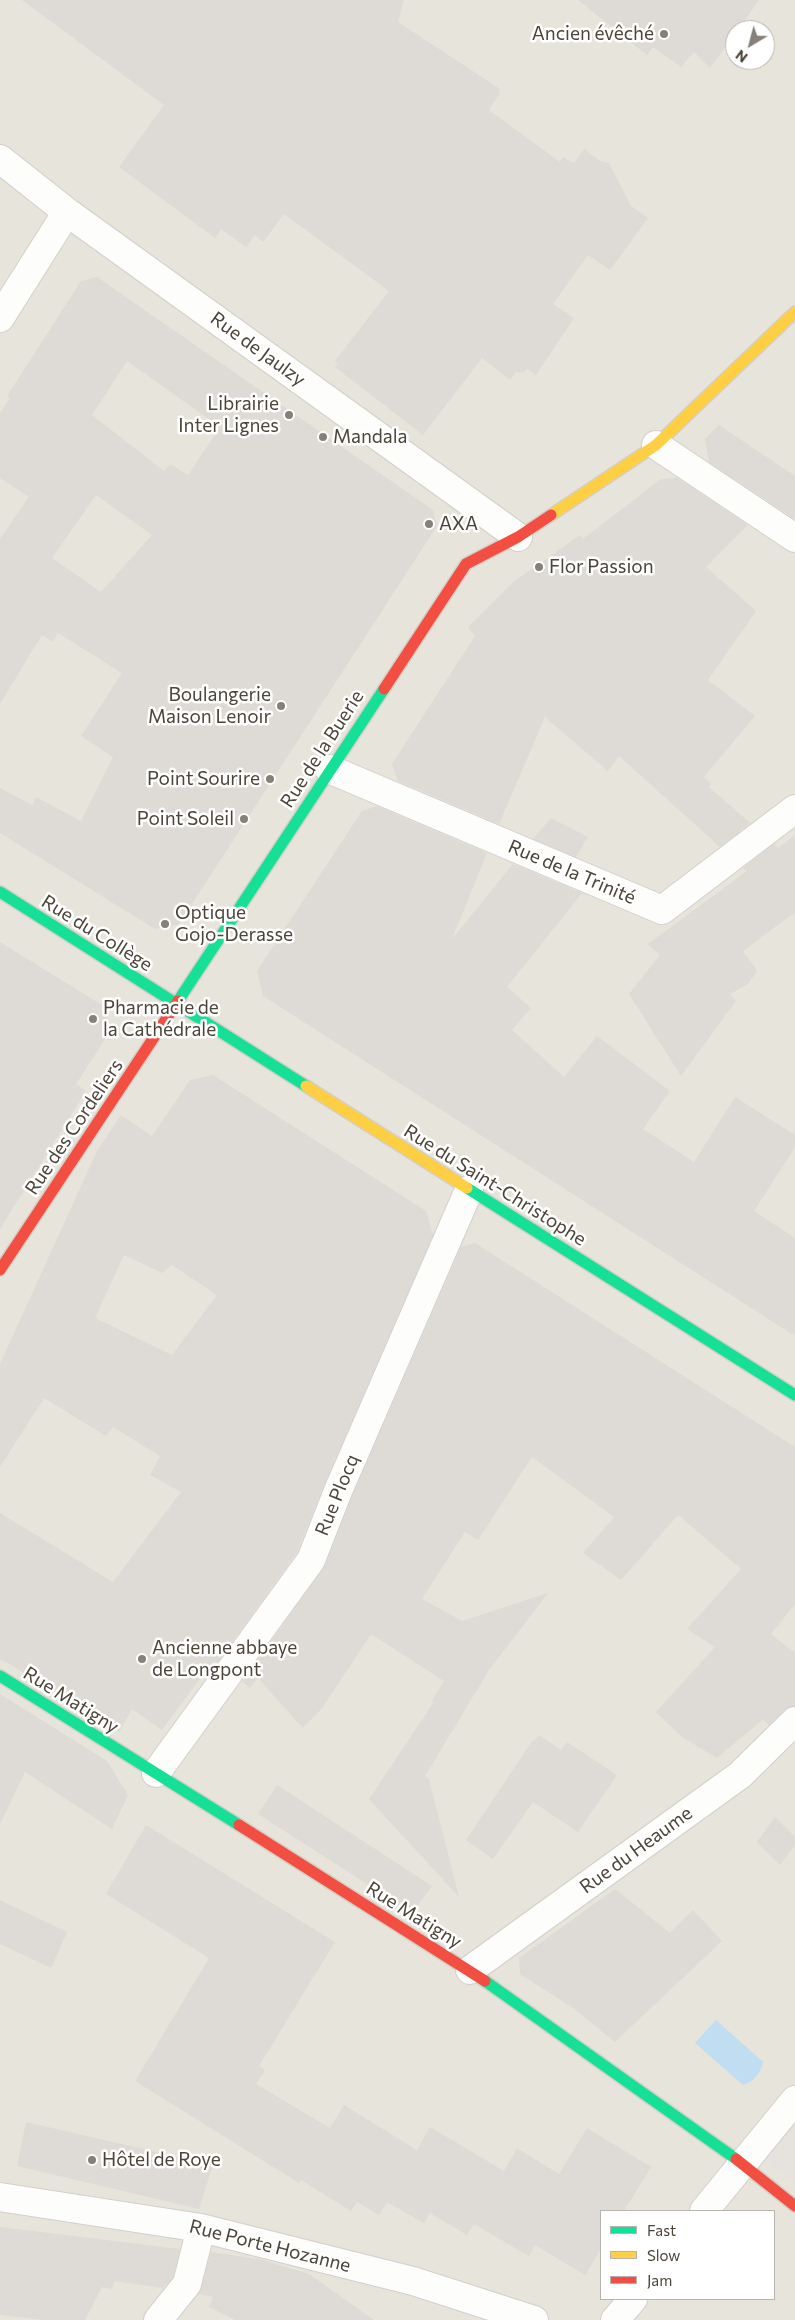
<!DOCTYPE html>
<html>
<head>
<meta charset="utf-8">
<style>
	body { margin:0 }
	#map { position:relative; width:795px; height:2320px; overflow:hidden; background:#f4f2ee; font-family:Commissioner,sans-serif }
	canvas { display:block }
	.legend { position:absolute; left:600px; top:2210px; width:175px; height:90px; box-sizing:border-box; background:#fff; border:1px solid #b7b4b0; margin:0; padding:6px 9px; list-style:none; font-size:15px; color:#4b4439 }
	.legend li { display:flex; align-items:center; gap:10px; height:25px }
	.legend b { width:25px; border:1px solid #b7b4b0 }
	.north { position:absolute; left:725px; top:20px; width:50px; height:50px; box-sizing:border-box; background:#fff; border:1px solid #b7b4b0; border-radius:50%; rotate:217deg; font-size:14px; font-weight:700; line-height:20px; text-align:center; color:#4b4439 }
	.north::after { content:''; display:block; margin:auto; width:18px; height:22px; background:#868178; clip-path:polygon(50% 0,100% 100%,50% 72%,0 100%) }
</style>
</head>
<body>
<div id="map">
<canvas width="795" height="2320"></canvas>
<ul class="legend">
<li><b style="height:6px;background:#16e098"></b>Fast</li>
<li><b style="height:6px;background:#ffcf43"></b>Slow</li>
<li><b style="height:6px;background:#f24e42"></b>Jam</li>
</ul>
<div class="north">N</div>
</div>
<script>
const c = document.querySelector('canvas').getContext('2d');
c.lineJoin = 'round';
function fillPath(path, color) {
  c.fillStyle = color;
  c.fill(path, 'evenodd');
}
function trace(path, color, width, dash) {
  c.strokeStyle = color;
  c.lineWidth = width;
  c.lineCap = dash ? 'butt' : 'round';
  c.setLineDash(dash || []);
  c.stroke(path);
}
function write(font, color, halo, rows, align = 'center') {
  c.font = font + ' Commissioner,sans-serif';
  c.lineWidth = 5;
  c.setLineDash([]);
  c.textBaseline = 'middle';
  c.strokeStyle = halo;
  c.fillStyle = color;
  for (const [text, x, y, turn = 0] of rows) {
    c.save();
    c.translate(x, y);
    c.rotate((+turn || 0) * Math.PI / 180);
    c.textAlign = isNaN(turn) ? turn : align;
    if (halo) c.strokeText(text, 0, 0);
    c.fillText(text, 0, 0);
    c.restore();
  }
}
fillPath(new Path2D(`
	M0,0H795V2320H0ZM735,30H765V60H735ZM601,2211H774V2299H601Z`), '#e7e4dc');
fillPath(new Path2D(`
	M795,2126V2184L770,2164L768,2157V2148L779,2130Z`), '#e6e3df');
fillPath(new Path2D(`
	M716,2020L763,2062C760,2075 755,2080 743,2085L695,2043Z`), '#c0ddf1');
fillPath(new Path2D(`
	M22,0H404L398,22L500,89L498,92L500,93L489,110L560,162L563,157L574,163L584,149L600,161L609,163L631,206L648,218L610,270L588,255L553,304L574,318L536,375L527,369L522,373L516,372L510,380L482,358L423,435L335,367L338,363L335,361L389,291L284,214L263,242L255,235L246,247L221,229L215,238L119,167L164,105Z
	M578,0H759L738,30H735V34L710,68L694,52L681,67L653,47L647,55Z
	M97,277L433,510L437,526L179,924L155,929L0,833V788L32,805L36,797L81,821L113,757L81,736L122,673L58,633L53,642L42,635L0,704V539L29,497L0,478V413L10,398L7,396L81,281ZM127,361L220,427L188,475L170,464L164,471L92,415ZM96,495L152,535L101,592L52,558Z
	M719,425L795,476V519L709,462L705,439Z
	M677,478L748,525L706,567L756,611L708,680L755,716L704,777L711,784L709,787L750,823L720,847L619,756L608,771L545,717L499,824L398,781L392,764L475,636L468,627L512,583L580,535L583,539L661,479Z
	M377,806L487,853L452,939L513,864L582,893L507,987L531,1008L512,1030L564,1077L597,1036L670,1091L643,1129L694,1162L735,1097L795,1135V1147L754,1211L795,1238V1336L263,996L257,971L362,811Z
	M551,818L588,837L576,857L533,839Z
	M795,835V912L743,951L757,971L748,984L730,994L736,1001L681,1076L629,994L660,955L648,944L747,871L743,868L774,844L778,848Z
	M0,942L105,1007L111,1030L76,1084L86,1091L0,1229Z
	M213,1075L426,1211L433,1235L324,1485L297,1552L217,1663L213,1661L162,1730L132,1709L119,1732L8,1663L0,1660V1513L113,1582L181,1492L150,1475L160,1456L113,1427L106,1436L44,1398L0,1467V1364L97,1151L121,1115L152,1136L190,1080ZM124,1255L162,1273L172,1265L217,1295L172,1355L95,1318Z
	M475,1243L795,1447V1604L771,1634L795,1653V1706L784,1710L769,1725L763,1719L717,1758L682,1737L656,1712L715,1647L687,1629L741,1569L678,1515L621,1580L583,1553L614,1517L532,1457L478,1540L465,1532L422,1599L462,1621L548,1593L489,1670L425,1776L429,1779L459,1897L369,1799L433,1703L431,1702L444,1681L371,1634L323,1707L303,1728L258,1678L250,1688L242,1682L325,1566L352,1497L461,1247Z
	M0,1694L107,1761L128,1795L112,1829L25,1772L0,1824Z
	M539,1735L561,1750L567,1742L617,1775L578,1832L533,1802L493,1859L466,1840L533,1740L534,1741Z
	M277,1785L432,1886L412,1913L258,1814Z
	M775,1817L795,1837V1845L780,1865L757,1842Z
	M146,1825L335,1942L259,2066L265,2070L256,2084L330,2128L344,2105L417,2150L430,2127L504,2171L517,2148L559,2174L587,2128L651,2167L624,2211H601V2249L585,2275L535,2245L529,2256L474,2224L467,2235L430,2213L424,2223L387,2202L379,2215L357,2202L351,2211L301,2180L299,2183L135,2081L209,1958L106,1894Z
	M615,1889L670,1933L693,1910L722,1941L615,2042L573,2008L520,1974L519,1958Z
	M0,1900L67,1932L51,1968L0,1944Z
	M26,2122L213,2165L199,2209L17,2166Z
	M0,2227L180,2249L173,2277L163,2288L114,2281L112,2289L102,2287L85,2320H44L0,2315Z
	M211,2252L259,2259L309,2274L374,2320H235L209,2307L213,2297L199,2294Z`), '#dedbd6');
const street = new Path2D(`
	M0,159L67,212L518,537
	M0,318L67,212
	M656,445L795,538
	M329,769L662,910L795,809
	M156,1773L311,1560L338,1491L469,1190
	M470,1970L740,1775L795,1721
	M0,2197L201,2228L413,2281L534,2320
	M704,2211L795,2100
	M158,2320L187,2284L201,2228
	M615,2320L633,2299`);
const fast = new Path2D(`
	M0,892L306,1086
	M178,1001L384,689
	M467,1188L795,1395
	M0,1676L239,1825
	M485,1981L736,2159`);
const slow = new Path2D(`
	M551,515L656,445L795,312
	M306,1086L467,1188`);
const jam = new Path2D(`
	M384,689L466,564L518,537L551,515
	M0,1270L178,1001
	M239,1825L485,1981
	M736,2159L795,2206`);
trace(street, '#d2d0cb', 30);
trace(fast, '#d3cfc5', 14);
trace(slow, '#d3cfc5', 14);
trace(jam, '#d3cfc5', 14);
trace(street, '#fdfdfc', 28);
trace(fast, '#16e098', 11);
trace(slow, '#ffcf43', 11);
trace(jam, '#f24e42', 11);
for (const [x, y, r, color] of [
	[664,34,5,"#868178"],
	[289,415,5,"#868178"],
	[323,437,5,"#868178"],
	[429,524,5,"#868178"],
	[539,567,5,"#868178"],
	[281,706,5,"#868178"],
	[270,779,5,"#868178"],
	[244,819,5,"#868178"],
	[165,924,5,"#868178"],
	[93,1019,5,"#868178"],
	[142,1659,5,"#868178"],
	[92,2160,5,"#868178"]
]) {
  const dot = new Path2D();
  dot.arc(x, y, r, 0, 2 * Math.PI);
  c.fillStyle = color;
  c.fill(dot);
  trace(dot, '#fff', 2);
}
write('19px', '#4b4439', '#fff', [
	["Ancien évêché",654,34,"right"],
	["Librairie",279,404,"right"],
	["Inter Lignes",279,426,"right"],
	["Mandala",333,437],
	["AXA",439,524],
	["Flor Passion",549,567],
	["Boulangerie",271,695,"right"],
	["Maison Lenoir",271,717,"right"],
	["Point Sourire",260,779,"right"],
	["Point Soleil",234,819,"right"],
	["Optique",175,913],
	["Gojo-Derasse",175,935],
	["Pharmacie de",103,1008],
	["la Cathédrale",103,1030],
	["Ancienne abbaye",152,1648],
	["de Longpont",152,1670],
	["Hôtel de Roye",102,2160]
], 'left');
write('19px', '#4b4439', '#fff', [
	["Rue de Jaulzy",258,349,36],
	["Rue de la Buerie",322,749,-57],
	["Rue de la Trinité",572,872,23],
	["Rue du Collège",97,933,32],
	["Rue des Cordeliers",74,1127,-56],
	["Rue du Saint-Christophe",495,1185,32],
	["Rue Plocq",337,1495,-68],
	["Rue Matigny",71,1700,32],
	["Rue du Heaume",636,1850,-36],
	["Rue Matigny",414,1915,32],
	["Rue Porte Hozanne",270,2246,14]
]);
</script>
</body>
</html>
